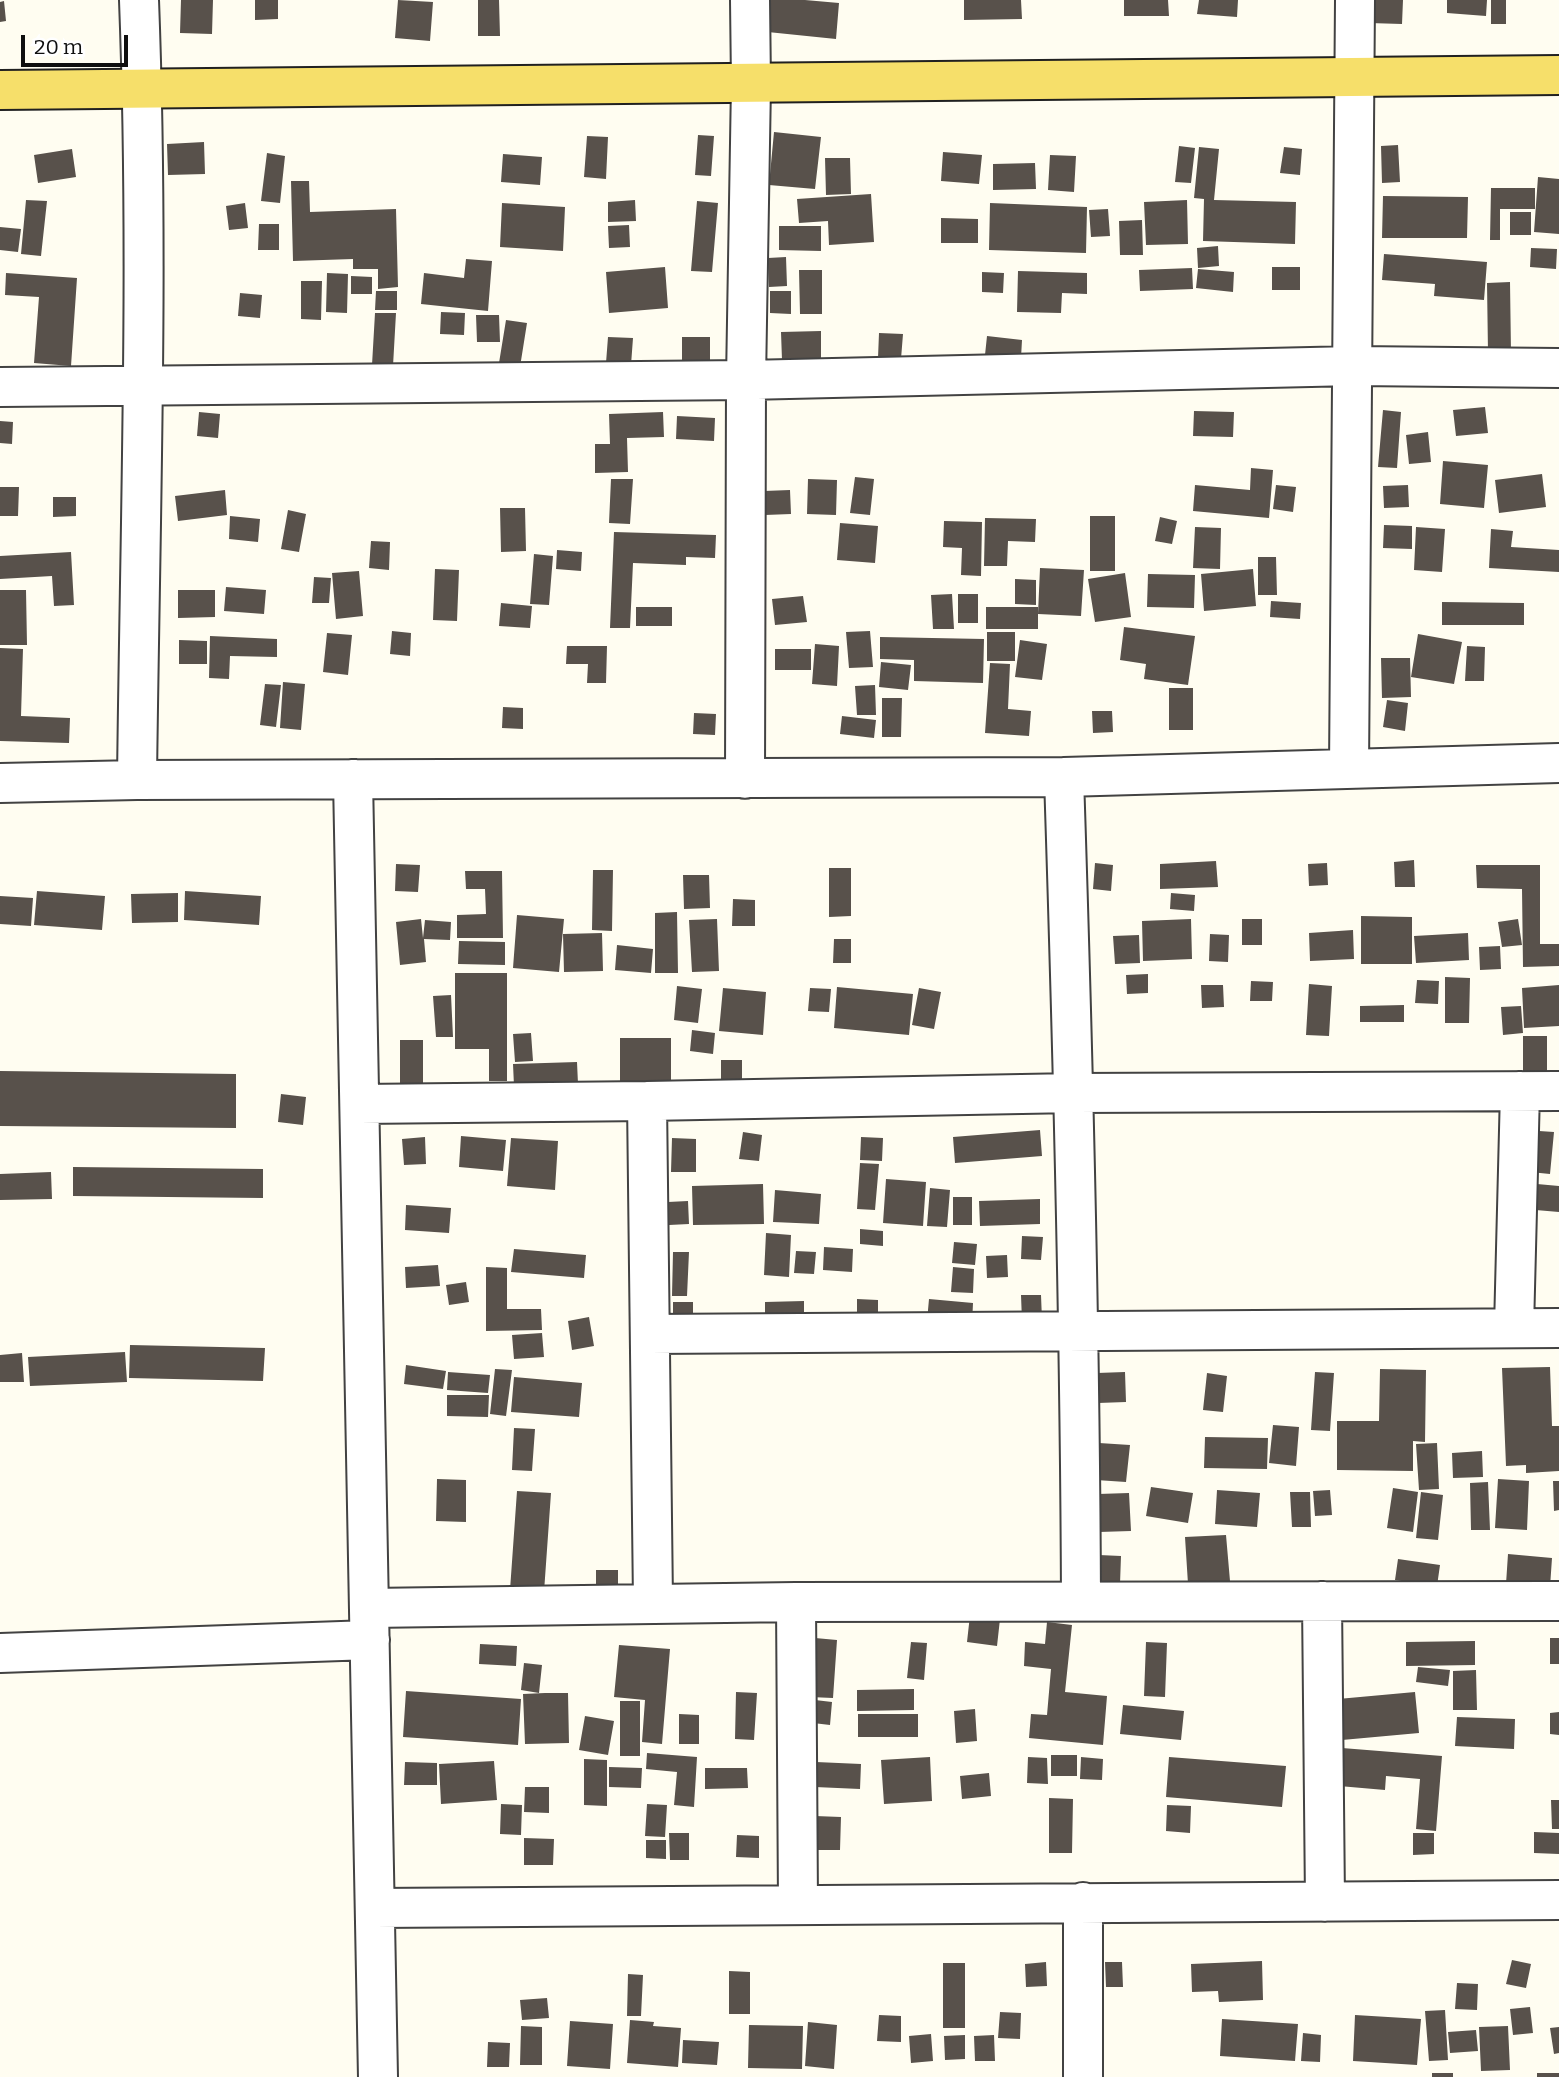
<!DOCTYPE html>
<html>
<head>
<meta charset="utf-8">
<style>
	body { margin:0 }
	#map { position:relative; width:1559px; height:2077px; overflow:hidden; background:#fffdf1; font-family:Bitter,serif }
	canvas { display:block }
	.scale { position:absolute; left:21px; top:35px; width:107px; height:32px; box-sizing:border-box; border:4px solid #0f0f0f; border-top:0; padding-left:9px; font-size:21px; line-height:24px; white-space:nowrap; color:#0f0f0f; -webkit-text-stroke:5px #fff; paint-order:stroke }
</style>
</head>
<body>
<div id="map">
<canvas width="1559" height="2077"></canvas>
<div class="scale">20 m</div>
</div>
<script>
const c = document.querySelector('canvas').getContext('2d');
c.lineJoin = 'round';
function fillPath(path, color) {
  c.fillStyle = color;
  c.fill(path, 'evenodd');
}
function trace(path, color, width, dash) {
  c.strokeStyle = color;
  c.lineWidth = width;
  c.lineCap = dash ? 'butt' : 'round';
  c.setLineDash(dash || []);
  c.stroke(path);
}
fillPath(new Path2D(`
	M181,0H213L212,34L180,33Z
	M255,0H278V19L255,20Z
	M398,0L433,2L430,41L395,38Z
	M478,0H499L500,36H478Z
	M762,0H805L839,3L836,39L758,31Z
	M964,0H1021L1022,19L964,20Z
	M1124,0H1168L1169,16H1124Z
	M1199,0H1238L1237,17L1197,14Z
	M1370,0H1403L1402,24L1369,23Z
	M1447,0H1487L1486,16L1447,13Z
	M1491,0H1506V24H1491Z
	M4,1L6,21L0,22V2Z
	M774,132L821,137L815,189L769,185Z
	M698,135L714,136L711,176L695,175Z
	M587,136L608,137L606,179L584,177Z
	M204,142L205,174L168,175L167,144Z
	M1398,145L1400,182L1382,183L1381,146Z
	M1179,146L1195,148L1191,183L1175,182Z
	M1199,147L1219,149L1214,200L1296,202L1295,244L1203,241L1204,199L1194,198Z
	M1284,147L1302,149L1300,175L1280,173Z
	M72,149L76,177L38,183L34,155Z
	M943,152L982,155L979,184L941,181Z
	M267,153L285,156L280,203L261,201Z
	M503,154L542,157L540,185L501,182Z
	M1050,155L1076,156L1074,192L1048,190Z
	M825,158H850L851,194L826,195Z
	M1035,163L1036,189L993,190V164Z
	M1538,177L1559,179V234L1534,232Z
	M291,181H309L310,212L396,209L398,287L378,289V269H353V259L293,261Z
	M1491,188H1535V209H1500V240H1490Z
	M871,194L874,242L829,245L828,221L799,223L797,199Z
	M1383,196L1468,197L1467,238H1382Z
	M26,200L47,201L41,256L21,254Z
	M635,200L636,221L608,222V202Z
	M1187,200L1188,244L1146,245L1144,202Z
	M697,201L718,203L712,272L691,271Z
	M245,203L248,228L229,230L226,206Z
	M502,203L565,207L563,251L500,247Z
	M990,203L1087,207L1086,253L989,250Z
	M1108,209L1110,236L1091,237L1089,210Z
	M1510,212H1531V235H1510Z
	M941,218L978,219V243H941Z
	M1142,220L1143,255H1120L1119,221Z
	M259,224H279V250H258Z
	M629,225L630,247L609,248L608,226Z
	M779,226H821V251L779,250Z
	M0,227L21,229L18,252L0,250Z
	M1218,246L1219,266L1198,268L1197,248Z
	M1531,248L1557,249L1556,269L1530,267Z
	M1384,254L1487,262L1484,300L1434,296L1435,284L1382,280Z
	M786,257L787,286L769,287L768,258Z
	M466,259L492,261L488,311L421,304L424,273L464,278Z
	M665,267L668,308L609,313L606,272Z
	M1272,267H1300V290H1272Z
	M1192,268L1193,289L1140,291L1139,270Z
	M1198,269L1234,272L1233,292L1196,288Z
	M799,270H822V314H800Z
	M1018,271L1087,273V294L1062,293L1061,313L1017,312Z
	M982,272L1004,273L1003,293L982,292Z
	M6,273L77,278L71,366L34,363L39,297L5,295Z
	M327,273L348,274L347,313L326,312Z
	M351,276L372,277V294H351Z
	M301,281H322L321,320L301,319Z
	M1510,282L1511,353H1488L1487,283Z
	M376,291H397V310H375Z
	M770,291H791V314L770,313Z
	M240,293L262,295L260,318L238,316Z
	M441,312L465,313L464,335L440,334Z
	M375,313H396L393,366L372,365Z
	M476,315H499L500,342H477Z
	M506,320L527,323L520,367L499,363Z
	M821,331V359L782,360L781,332Z
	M879,333L903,334L901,359L878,358Z
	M987,336L1022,340L1021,358L985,355Z
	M608,337L633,338L631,365L606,363Z
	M682,337H710V361L682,362Z
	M1485,407L1488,433L1456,436L1453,410Z
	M1383,410L1401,412L1397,468L1378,467Z
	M1194,411L1234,412L1233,437L1193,436Z
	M199,412L220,414L218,438L197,436Z
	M663,412L664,437L627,438L628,472L595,473V444H610L609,414Z
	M677,416L715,418L714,441L676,439Z
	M0,421L13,422L12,444L0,443Z
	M1428,432L1431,462L1409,464L1406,435Z
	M1443,461L1488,465L1484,508L1440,504Z
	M1251,468L1273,470L1269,518L1193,511L1195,485L1250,490Z
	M1542,474L1546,507L1499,513L1495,480Z
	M855,477L874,479L870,515L850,513Z
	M611,479H633L630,524L609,523Z
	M808,479L837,480L836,515L807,514Z
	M1276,485L1296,487L1293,512L1273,509Z
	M1408,485L1409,507L1384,508L1383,486Z
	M0,487H19L18,516H0Z
	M225,490L227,515L178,521L175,496Z
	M790,490L791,514L765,515L764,491Z
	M53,497H76V516L53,517Z
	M500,508H525L526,551L501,552Z
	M288,510L306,514L299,552L281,549Z
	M230,516L260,519L258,542L229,539Z
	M1090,516H1115V571H1090Z
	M1160,517L1177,521L1172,544L1155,541Z
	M985,518L1036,519L1035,542L1008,541L1007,566H984Z
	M944,521L982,522L981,576L961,575L962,548L943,547Z
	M840,523L878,526L875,563L837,560Z
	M1384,525L1412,526V549L1383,548Z
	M1195,527L1221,528L1220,569L1193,568Z
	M1416,527L1445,529L1442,572L1414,570Z
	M1491,529L1513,531L1511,547L1559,550V572L1489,568Z
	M614,532L716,535L715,558L686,557V565L633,563L630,628H610Z
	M371,541L390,542L389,570L369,568Z
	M557,550L582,552L581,571L556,569Z
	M71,552L74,605L54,606L52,576L0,579V556Z
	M534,554L553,556L549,605L530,604Z
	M1258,557H1276L1277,595H1258Z
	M1040,568L1084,570L1081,616L1038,614Z
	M435,569L459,570L457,621L433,620Z
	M1253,569L1256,606L1204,611L1201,574Z
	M359,571L363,616L336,619L332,573Z
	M1125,573L1131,617L1095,622L1088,579Z
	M1148,574L1195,575L1194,608L1147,607Z
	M314,577L331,578L329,603H312Z
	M1015,579L1036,580V605L1015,604Z
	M226,587L266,590L264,614L224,611Z
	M0,590H26L27,645H0Z
	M178,590H215V617L178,618Z
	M952,594L954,629H933L931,595Z
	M958,594H978V623H958Z
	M803,596L807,622L775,625L772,599Z
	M1271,601L1301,603L1300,619L1270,617Z
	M1442,602L1524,603V625H1442Z
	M501,603L532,606L530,628L499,626Z
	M636,607H672V626H636Z
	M986,607H1038V629H986Z
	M1124,627L1195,636L1188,685L1144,679L1146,664L1120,660Z
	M392,631L411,633L410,656L390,654Z
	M870,631L873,667L849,668L846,632Z
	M987,632H1015V661H987Z
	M327,633L352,635L348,675L323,672Z
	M1418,634L1462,642L1454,684L1411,677Z
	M210,636L277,639V657L230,656L229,679L209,678Z
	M880,637L984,639L983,683L914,681V660L880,659Z
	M179,640L207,641V664H179Z
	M1020,640L1047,644L1042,680L1015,677Z
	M815,644L839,646L837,686L812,684Z
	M567,646H607L606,683H587L588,664H566Z
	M1467,646L1485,647L1484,681H1465Z
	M0,648L23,649L21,716L70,718L69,743L0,741Z
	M775,649H811V670H775Z
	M1381,658H1410L1411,697L1382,698Z
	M881,662L911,665L908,690L879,687Z
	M990,663L1010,664L1008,709L1031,711L1029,736L985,733Z
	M283,682L305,684L301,730L280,728Z
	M265,684L281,685L276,727L260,725Z
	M875,685L876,715H857L855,686Z
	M1169,688H1193V730H1169Z
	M882,698H902L901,737H882Z
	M1387,700L1408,703L1405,731L1383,727Z
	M503,707L523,708V729L502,728Z
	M1092,711H1112L1113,732L1093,733Z
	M694,713L716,714L715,735L693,734Z
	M842,716L876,720L874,738L840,734Z
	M1414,860L1415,887H1395L1394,862Z
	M1216,861L1218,887L1160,889V864Z
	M1095,863L1113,865L1111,891L1093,889Z
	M1327,863L1328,885L1309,886L1308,864Z
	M396,864L420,865L418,892L395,891Z
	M1476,865H1540V944H1559V966L1523,967L1522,889L1477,888Z
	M829,868H851V916L829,917Z
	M593,870H613L612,931L592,930Z
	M465,871H502L503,938H457V915L486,914L485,889H466Z
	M683,875H709L710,908L684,909Z
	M37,891L105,896L102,930L34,925Z
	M185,891L261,896L259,925L184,920Z
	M178,893V922L132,923L131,894Z
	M1171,893L1195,895L1194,911L1170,909Z
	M0,896L33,898L31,926L0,924Z
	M733,899L755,900V926H732Z
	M677,912L678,973H655V913Z
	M517,915L564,919L559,972L513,968Z
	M1361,916L1412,917V964H1361Z
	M421,919L423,938L425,920L451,922L450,940L424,939L426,962L400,965L396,922Z
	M717,919L719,971L692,972L689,920Z
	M1191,919L1192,959L1143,961L1142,921Z
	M1242,919H1262V945H1242Z
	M1518,919L1522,945L1502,947L1498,922Z
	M1353,930L1354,959L1310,961L1309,933Z
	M602,933L603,971L564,972L563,934Z
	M1468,933L1469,960L1416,963L1414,936Z
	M1210,934L1229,935L1228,962L1209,961Z
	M1139,935L1140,963L1115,964L1113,936Z
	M834,939H851V963H833Z
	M459,941L505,942V965L458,964Z
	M617,945L653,949L651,973L615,970Z
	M1500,946L1501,969L1480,970L1479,947Z
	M455,973H507V1081H489V1049H455Z
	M1148,974V993L1127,994L1126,975Z
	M1445,977L1470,978L1469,1023H1445Z
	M1417,980L1439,981L1438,1004L1415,1003Z
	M1251,981L1273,982L1272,1001H1250Z
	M1309,984L1332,986L1329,1036L1306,1035Z
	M1201,985H1223L1224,1007L1202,1008Z
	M1559,985V1026L1524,1028L1522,988Z
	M677,986L702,989L698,1023L674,1020Z
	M837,987L913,994L909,1035L834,1028Z
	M723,988L766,992L763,1035L719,1031Z
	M810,988L831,989L829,1012L808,1011Z
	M919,988L941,992L934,1029L912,1025Z
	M451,995L453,1037H436L433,996Z
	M1404,1005V1022H1360V1006Z
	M1521,1006L1523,1033L1503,1035L1501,1007Z
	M692,1030L715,1033L713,1054L690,1051Z
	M531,1033L533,1061L515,1062L513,1034Z
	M1523,1036H1547V1077H1523Z
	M620,1038H671V1082L620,1083Z
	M400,1040H423V1084H400Z
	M721,1060H742V1082H721Z
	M577,1062L578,1084L514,1086L513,1064Z
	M0,1071L236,1074V1128L0,1126Z
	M281,1094L306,1097L303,1125L278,1122Z
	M1040,1130L1042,1156L955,1163L953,1137Z
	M1524,1130L1554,1132L1550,1174L1520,1171Z
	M743,1132L762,1135L759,1161L739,1159Z
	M461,1136L506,1140L503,1171L459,1167Z
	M425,1137L426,1164L404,1165L402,1139Z
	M861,1137L883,1138L882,1161L860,1160Z
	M511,1138L558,1141L555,1190L507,1186Z
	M672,1138L696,1139V1172H671Z
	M860,1163L879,1164L875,1210L857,1209Z
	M73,1167L263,1169V1198L73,1196Z
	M51,1172L52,1199L0,1200V1174Z
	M886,1179L926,1182L923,1226L883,1223Z
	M1526,1183L1559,1186V1212L1524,1209Z
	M763,1184L764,1224L693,1225L692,1186Z
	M930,1188L950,1190L947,1227L927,1226Z
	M775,1190L821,1194L819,1224L773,1222Z
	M953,1197H972V1225H953Z
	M1040,1199V1224L980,1226L979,1201Z
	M688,1201L689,1224L669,1225L668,1202Z
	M406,1205L451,1208L449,1233L405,1230Z
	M860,1229L883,1231V1246L860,1244Z
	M766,1233L791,1235L789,1277L764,1275Z
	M1022,1236L1043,1237L1041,1260L1021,1259Z
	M954,1242L977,1244L975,1265L952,1263Z
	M824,1247L853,1249L852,1272L823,1270Z
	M514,1249L586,1255L584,1278L511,1272Z
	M796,1251L816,1252L814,1274L794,1273Z
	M673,1252H689L687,1296H672Z
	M1007,1255L1008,1277L987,1278L986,1256Z
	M438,1265L440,1286L406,1288L405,1267Z
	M486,1267L507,1268V1309H541L542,1330L486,1331Z
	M953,1267L974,1269L973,1293L951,1292Z
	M466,1282L469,1302L449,1305L446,1285Z
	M1021,1295H1041L1042,1320L1022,1321Z
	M857,1299L878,1300V1319H857Z
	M929,1299L973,1303L972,1325L927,1321Z
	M804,1301V1323H765V1302Z
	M673,1302H693V1323H673Z
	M589,1317L594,1346L572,1350L568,1321Z
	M542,1333L544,1357L514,1359L512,1335Z
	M130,1345L265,1348L263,1381L129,1378Z
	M125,1352L127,1382L30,1386L28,1357Z
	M22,1353L24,1382H0V1355Z
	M406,1365L446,1371L443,1389L404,1384Z
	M1550,1367L1552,1426H1559V1471L1526,1473V1465L1506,1466L1502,1368Z
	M495,1369L512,1370L506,1416L490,1414Z
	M1380,1369L1426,1370L1425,1442L1413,1441V1471L1337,1470V1421H1379Z
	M448,1372L490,1375L488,1393L447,1390Z
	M1125,1372L1126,1402L1098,1403L1097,1373Z
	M1315,1372L1334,1373L1330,1431L1311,1430Z
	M1207,1373L1227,1376L1223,1412L1203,1410Z
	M514,1377L582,1383L579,1417L511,1412Z
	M447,1395H489L488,1417L447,1416Z
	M1273,1425L1299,1427L1296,1466L1269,1463Z
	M514,1428L535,1429L532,1471L512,1470Z
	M1205,1437L1268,1438L1267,1469L1204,1468Z
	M1099,1443L1130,1445L1126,1482L1096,1480Z
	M1437,1443L1439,1489L1419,1490L1416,1444Z
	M1482,1451L1483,1477L1453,1478L1452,1453Z
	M437,1479L466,1480V1522L436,1521Z
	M1498,1479L1529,1481L1527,1530L1495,1528Z
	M1553,1481H1559V1510L1554,1511Z
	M1488,1482L1490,1530H1471L1470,1483Z
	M1151,1487L1193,1493L1188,1523L1146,1516Z
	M1393,1488L1418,1492L1413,1532L1387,1528Z
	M1217,1490L1260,1493L1257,1527L1215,1524Z
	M1330,1490L1332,1515L1315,1516L1313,1491Z
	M517,1491L551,1493L544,1592L510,1590Z
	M1290,1492H1310L1311,1527H1292Z
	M1421,1492L1443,1495L1438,1540L1416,1538Z
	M1129,1493L1131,1531L1099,1532L1098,1494Z
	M1226,1535L1230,1581L1188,1584L1185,1537Z
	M1508,1554L1552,1558L1550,1587L1506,1584Z
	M1099,1555L1121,1556L1120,1584L1098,1583Z
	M1398,1559L1440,1565L1437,1586L1395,1580Z
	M596,1570H618V1593L596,1592Z
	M970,1615L1000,1619L997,1646L967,1642Z
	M1047,1622L1072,1625L1065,1692L1107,1696L1103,1745L1029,1738L1031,1714L1047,1715L1051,1669L1024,1666L1025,1642L1045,1644Z
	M815,1638L837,1640L833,1698L810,1697Z
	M1550,1638H1559V1664H1550Z
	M1475,1641V1665L1406,1666V1642Z
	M911,1642L927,1643L924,1680L907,1678Z
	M1146,1642L1167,1643L1165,1697L1144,1696Z
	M480,1644L517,1646L516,1666L479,1664Z
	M619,1645L670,1649L662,1744L642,1742L645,1700L614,1697Z
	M524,1663L542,1665L539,1693L521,1690Z
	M1418,1667L1450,1670L1448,1686L1416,1682Z
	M1476,1670L1477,1710H1453V1671Z
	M914,1689V1710L857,1711V1690Z
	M406,1691L521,1699L518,1745L403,1737Z
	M736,1692L757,1693L754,1740L735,1739Z
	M1415,1692L1419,1733L1342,1740L1338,1699Z
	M545,1693H568L569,1743L525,1744L523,1694Z
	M815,1700L832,1702L830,1725L813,1723Z
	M620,1701H640V1756H620Z
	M1123,1705L1184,1711L1181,1740L1120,1734Z
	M975,1709L977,1741L956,1743L954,1711Z
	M1559,1712V1735L1550,1734V1713Z
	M679,1714L699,1715V1744H679Z
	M858,1714H918V1737H858Z
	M585,1716L614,1721L608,1755L579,1750Z
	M1457,1717L1515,1719L1514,1749L1455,1746Z
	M1342,1748L1442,1756L1436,1831L1416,1829L1420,1779L1386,1776L1385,1790L1339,1786Z
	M647,1753L697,1757L694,1807L674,1805L677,1772L646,1769Z
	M1051,1755H1077V1776H1051Z
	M930,1757L932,1801L884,1804L881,1760Z
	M1028,1757L1047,1758L1048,1784L1027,1783Z
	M1081,1757L1103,1759L1102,1780L1080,1779Z
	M1169,1757L1286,1766L1282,1807L1166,1797Z
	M584,1759L607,1760V1806L584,1805Z
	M494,1761L497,1800L441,1804L439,1764Z
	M405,1762L437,1763V1785H404Z
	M816,1762L861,1764L860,1789L815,1787Z
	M609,1767L642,1768L641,1788L609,1787Z
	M705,1768H747L748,1788L705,1789Z
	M989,1773L991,1796L962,1799L960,1776Z
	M525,1787H549V1813L524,1812Z
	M1049,1798L1073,1799L1072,1853H1049Z
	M1551,1800H1559V1829H1552Z
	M501,1804L522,1805L521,1835L500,1834Z
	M647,1804L667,1805L665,1837L645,1836Z
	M1167,1805L1191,1806L1190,1833L1166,1831Z
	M815,1816L841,1817L840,1850H814Z
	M1534,1832L1559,1833V1854L1534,1853Z
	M669,1833H689V1860H670Z
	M1413,1833H1434V1854L1413,1855Z
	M737,1835L759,1836V1858L736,1857Z
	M524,1838L554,1839L553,1865H524Z
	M646,1840H666V1859L646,1858Z
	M1512,1960L1531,1964L1526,1988L1506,1984Z
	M1262,1961L1263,2000L1219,2002L1218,1991L1192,1992L1191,1964Z
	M1046,1962L1047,1986L1026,1987L1025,1964Z
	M1105,1962H1122L1123,1987H1106Z
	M943,1963H965V2028H943Z
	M729,1971L750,1972V2014H729Z
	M628,1974L643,1975L641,2016H627Z
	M1457,1983L1478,1984L1477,2010L1455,2009Z
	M547,1998L549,2018L522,2020L520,2000Z
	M1530,2007L1533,2033L1513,2035L1510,2009Z
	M1445,2010L1448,2060L1429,2061L1425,2011Z
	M1000,2012L1021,2013L1020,2039L998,2038Z
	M879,2015L901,2016V2042L877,2041Z
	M1355,2015L1421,2019L1417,2065L1353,2061Z
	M1222,2019L1298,2024L1295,2061L1220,2056Z
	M630,2020L654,2022L653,2026L681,2028L678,2067L627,2063Z
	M570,2021L613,2024L610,2069L567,2066Z
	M808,2022L837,2025L834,2069L805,2066Z
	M749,2025L803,2026L802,2069L748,2068Z
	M521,2026L542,2027V2065H520Z
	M1508,2026L1510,2070L1481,2071L1479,2027Z
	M1559,2027V2053L1554,2054L1550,2028Z
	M1476,2030L1478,2051L1450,2053L1448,2032Z
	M1303,2033L1321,2035L1320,2062L1301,2061Z
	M931,2034L933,2061L911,2063L909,2036Z
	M965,2035V2059L945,2060L944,2036Z
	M994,2035L995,2061H975L974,2036Z
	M683,2040L719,2042L717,2065L682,2063Z
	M488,2042L510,2043L509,2067H487Z
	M1432,2073H1453V2077H1432Z
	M1537,2073H1559V2077H1537Z`), '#58514b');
const minor = new Path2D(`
	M0,387L746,380L1354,366L1559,368
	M1349,769L1355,0
	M1064,777C1073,1052 1080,1326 1081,1601
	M353,779L378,2077
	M745,779L746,380L751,84L750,0
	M137,780C140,520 149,260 139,0
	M0,783L137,780L1064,777L1559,763
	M647,1101L653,1602
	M360,1104L647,1101L1075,1093L1559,1091
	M1514,1328L1520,1091
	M650,1334L1559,1328
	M1322,1601L1325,1902
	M796,1602L798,1904
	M370,1608L796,1602L1559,1601
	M0,1653L370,1640
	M1083,1902V2077
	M375,1908L1559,1900`);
const primary = new Path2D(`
	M0,90L1559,75`);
trace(minor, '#424242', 42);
trace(primary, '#202020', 42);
trace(minor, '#fff', 38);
trace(primary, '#f6df6a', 38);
</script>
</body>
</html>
